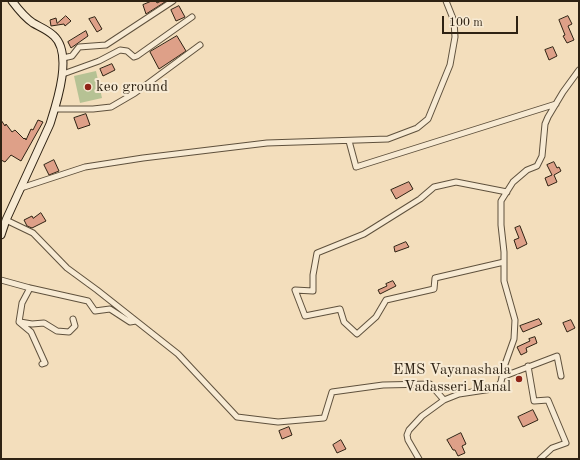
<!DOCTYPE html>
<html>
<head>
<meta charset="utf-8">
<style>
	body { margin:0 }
	#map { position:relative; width:580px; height:460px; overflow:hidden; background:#f3debc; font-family:"Old Standard TT",serif }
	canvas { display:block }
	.frame { position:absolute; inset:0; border:2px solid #2e2213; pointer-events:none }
	.scale { position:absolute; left:442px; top:16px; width:76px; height:18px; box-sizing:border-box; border:2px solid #2e2213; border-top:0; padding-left:5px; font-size:12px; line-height:14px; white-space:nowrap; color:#2e2213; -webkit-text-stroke:3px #f7ead3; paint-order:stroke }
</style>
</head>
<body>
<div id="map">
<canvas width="580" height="460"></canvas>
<div class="frame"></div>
<div class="scale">100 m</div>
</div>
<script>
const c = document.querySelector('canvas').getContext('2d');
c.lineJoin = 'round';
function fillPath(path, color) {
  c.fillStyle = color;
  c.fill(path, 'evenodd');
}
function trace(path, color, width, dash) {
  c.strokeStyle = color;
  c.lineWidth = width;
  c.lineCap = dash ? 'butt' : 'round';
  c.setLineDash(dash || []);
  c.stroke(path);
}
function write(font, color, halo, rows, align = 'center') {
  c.font = font + ' "Old Standard TT",serif';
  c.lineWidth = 4;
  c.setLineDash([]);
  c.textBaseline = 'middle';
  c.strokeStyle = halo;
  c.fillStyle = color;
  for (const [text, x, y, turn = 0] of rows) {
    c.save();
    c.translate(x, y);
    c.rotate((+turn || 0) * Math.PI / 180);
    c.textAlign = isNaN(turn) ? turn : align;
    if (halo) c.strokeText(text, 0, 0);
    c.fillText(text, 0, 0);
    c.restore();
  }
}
fillPath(new Path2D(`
	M96,71L102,98L80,103L74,76Z`), '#b6c294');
const building = new Path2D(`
	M152,1H156L157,3L161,1L165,2L146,14L143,5Z
	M179,6L185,17L176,21L171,10Z
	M66,16L71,21L65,26L64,24L51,26L50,20L56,18L57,23Z
	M568,16L572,24L568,26L574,40L567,43L563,36L565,35L559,20Z
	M95,17L102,29L97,32L89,19Z
	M86,31L88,36L71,48L68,42Z
	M177,36L186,51L159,69L150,52Z
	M553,47L557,56L549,60L545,50Z
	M112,64L115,70L103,76L100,69Z
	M86,114L90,125L78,129L74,118Z
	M1,120L5,126L6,124L12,132L15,130L24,139L25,138L26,140L31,129L33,130L38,120L43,122L21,161L11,155L5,162L1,160Z
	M54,160L59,171L49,175L44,165Z
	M554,162L557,168L559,167L561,171L554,175L557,182L548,186L545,178L552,175L547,165Z
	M409,182L413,189L396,199L391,190Z
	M41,213L46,221L32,228L27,226L24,220L32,216L33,218Z
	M520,226L527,244L517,249L514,240L519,238L515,228Z
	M406,242L409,247L395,252L394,247Z
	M393,281L396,286L380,294L378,290L387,286L386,284Z
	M539,319L542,324L523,332L520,326Z
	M571,320L575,328L567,332L563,323Z
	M535,337L537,343L526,348L527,352L521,355L517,347L530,341L529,339Z
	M533,410L538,420L523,427L518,417Z
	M289,427L292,435L282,439L279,431Z
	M461,433L466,444L462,446L465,453L458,456L455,450H453L447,440Z
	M341,440L346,449L337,453L333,445Z`);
fillPath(building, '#dea088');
trace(building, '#2e2213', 1);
const street = new Path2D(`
	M63,58L72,56L79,47L106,45L173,1
	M63,74L99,61L120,50L127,51L134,57L137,56L192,17
	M55,109H93L111,107L135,93L200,45
	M349,141L356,167L556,104
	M21,188L85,167L143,158L267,143L388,139L417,128L428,119L450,65L455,37L454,21L446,1
	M6,220L33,233L67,268L97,290L178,354L237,417L278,422L324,418L332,392L383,385L430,384L444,400
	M504,262L435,278L434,289L386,300L376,317L357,334L344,322L340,309L305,316L295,290L313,291V275L317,253L364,234L420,199L434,187L456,182L507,192
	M1,280L30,288L88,301L95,311L110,309L130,322L136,321
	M30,288L22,303L19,322L31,332L45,363L42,364
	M20,322L32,324L44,323L57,331L69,332L75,326L73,319
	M528,366L534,401L548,400L566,443L552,448L540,459
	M502,377L557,356L561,376
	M419,459L408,440L407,435L409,430L422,416L444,400L459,394L492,389L499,385L501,382L504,367L514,339L515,320L504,281V252L501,225V201L513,182L527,170L537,166L542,156L545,124L548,117L563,92L579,70`);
const secondary = new Path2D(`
	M1,235L6,220L50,124C57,102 73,54 54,36C48,30 40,27 33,23C24,17 18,9 12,1`);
trace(street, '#5f513d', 7);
trace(secondary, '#2e2213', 9);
trace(street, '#f7ead3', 5);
trace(secondary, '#f7ead3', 7);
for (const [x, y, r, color] of [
	[88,87,4,"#8f2418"],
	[519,379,4,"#8f2418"]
]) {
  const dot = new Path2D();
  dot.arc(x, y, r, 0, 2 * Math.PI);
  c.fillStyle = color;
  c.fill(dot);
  trace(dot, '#f7ead3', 1.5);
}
write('15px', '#2e2213', '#f7ead3', [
	["keo ground",96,87],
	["EMS Vayanashala",511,370,"right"],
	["Vadasseri Manal",511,387,"right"]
], 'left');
</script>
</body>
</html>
